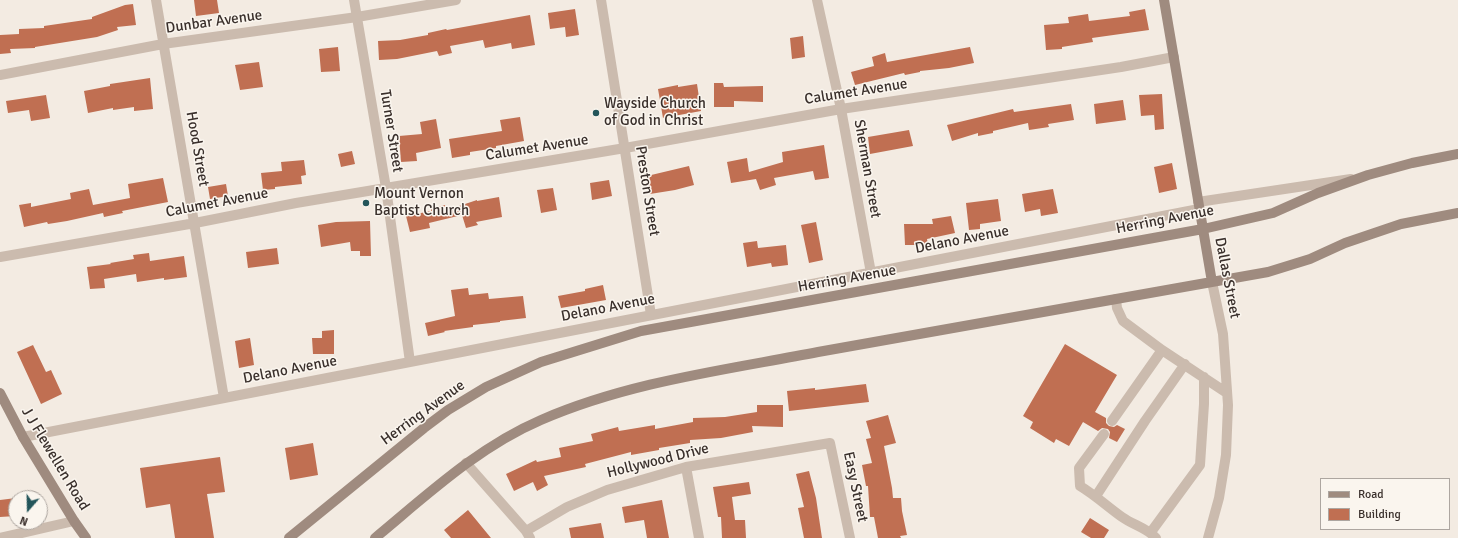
<!DOCTYPE html>
<html>
<head>
<meta charset="utf-8">
<style>
	body { margin:0 }
	#map { position:relative; width:1458px; height:538px; overflow:hidden; background:#f3ebe2; font-family:Signika,sans-serif }
	canvas { display:block }
	.legend { position:absolute; left:1320px; top:478px; width:130px; height:52px; box-sizing:border-box; background:#faf5ee; border:1px solid #ada6a0; margin:0; padding:5px 7px; list-style:none; font-size:12px; color:#3a302c }
	.legend li { display:flex; align-items:center; gap:8px; height:20px }
	.legend b { width:20px; border:1px solid #ada6a0 }
	.north { position:absolute; left:8px; top:490px; width:40px; height:40px; box-sizing:border-box; background:#faf5ee; border:1px solid #ada6a0; border-radius:50%; rotate:200deg; font-size:11px; font-weight:700; line-height:16px; text-align:center; color:#3a302c }
	.north::after { content:''; display:block; margin:auto; width:14px; height:18px; background:#23555a; clip-path:polygon(50% 0,100% 100%,50% 72%,0 100%) }
</style>
</head>
<body>
<div id="map">
<canvas width="1458" height="538"></canvas>
<ul class="legend">
<li><b style="height:5px;background:#9f8b7f"></b>Road</li>
<li><b style="height:11px;background:#c06f52"></b>Building</li>
</ul>
<div class="north">N</div>
</div>
<script>
const c = document.querySelector('canvas').getContext('2d');
c.lineJoin = 'round';
function fillPath(path, color) {
  c.fillStyle = color;
  c.fill(path, 'evenodd');
}
function trace(path, color, width, dash) {
  c.strokeStyle = color;
  c.lineWidth = width;
  c.lineCap = dash ? 'butt' : 'round';
  c.setLineDash(dash || []);
  c.stroke(path);
}
function write(font, color, halo, rows, align = 'center') {
  c.font = font + ' Signika,sans-serif';
  c.lineWidth = 3;
  c.setLineDash([]);
  c.textBaseline = 'middle';
  c.strokeStyle = halo;
  c.fillStyle = color;
  for (const [text, x, y, turn = 0] of rows) {
    c.save();
    c.translate(x, y);
    c.rotate((+turn || 0) * Math.PI / 180);
    c.textAlign = isNaN(turn) ? turn : align;
    if (halo) c.strokeText(text, 0, 0);
    c.fillText(text, 0, 0);
    c.restore();
  }
}
fillPath(new Path2D(`
	M194,0H217L219,13L196,16Z
	M133,4L136,25L117,27L118,30L97,37L35,47V48L10,49L11,53L0,54V35L19,34V29L44,28V26L92,19V17L125,5Z
	M575,9L579,35L566,37L565,27L550,29L548,13Z
	M1145,9L1149,30L1092,38L1093,42L1062,47V49L1046,50L1044,25L1069,23L1068,17L1088,14L1089,21L1130,16L1129,12Z
	M530,15L535,45L512,49L511,43L485,48L483,40L450,46L452,53L439,56L437,51L397,59L379,60L378,41L400,40L428,35V33L446,29L447,30Z
	M803,36L805,57L792,59L790,38Z
	M338,47L340,71L321,72L319,49Z
	M970,47L974,63L949,68L920,71V72L905,75L904,73L855,85L851,72L874,66L872,57L885,53L887,62Z
	M259,62L263,87L240,90L235,65Z
	M150,78L153,109L134,111V107L113,110V108L88,113L84,91L110,86V84Z
	M714,83H723L724,87L763,86V102L734,101V107H714Z
	M697,84L701,111L663,118L658,89L678,85V87Z
	M1162,94L1164,129L1155,130L1154,115L1141,116L1139,95Z
	M46,95L50,118L31,121L29,110L8,113L6,101Z
	M1123,100L1126,120L1096,124L1094,104Z
	M1071,104L1074,120L1048,124L1049,127L1029,130L1028,123L993,131V133L978,136V133L952,141L947,125L1013,109L1014,112Z
	M520,117L524,141L496,146V148L470,152V155L452,158L449,139L502,131L500,120Z
	M436,119L441,148L416,153L417,161L401,162L399,136L422,134L420,122Z
	M909,130L913,146L870,154L868,137Z
	M824,145L829,178L815,180L813,171L774,178L776,185L760,190L756,179L731,183L727,162L747,158L749,172L783,162L782,152Z
	M352,151L355,164L341,167L338,154Z
	M304,160L306,175L301,176L302,184L275,187V189L263,190L261,173L282,171L281,162Z
	M1172,163L1177,189L1159,193L1154,167Z
	M689,166L694,185L675,190L650,194L647,176Z
	M163,178L168,202L122,211L123,213L104,217L103,213L67,221L48,224L47,222L24,227L19,205L31,203V207L71,199L70,193L89,189L93,205L130,198L128,184Z
	M609,180L612,196L592,200L590,183Z
	M226,184L228,196L210,199L208,187Z
	M553,188L557,210L541,213L537,190Z
	M1053,189L1058,213L1041,216L1040,209L1025,212L1022,194Z
	M499,197L502,217L476,222L478,225L466,228L462,215L429,223L430,228L410,232L406,216L431,211V209L445,205L447,210L477,200V201Z
	M998,199L1001,221L980,224V229L969,230L966,203Z
	M951,216L955,233L927,239L928,245H905L904,224H933L932,219Z
	M370,221L371,256H360V251H351L350,242L321,247L318,225L336,222Z
	M816,222L823,260L809,263L801,225Z
	M757,241L758,248L786,245L788,265L772,267L771,263L747,267L743,243Z
	M277,248L279,264L248,268L246,252Z
	M149,253L150,261L184,256L187,277L164,280V278L137,282L136,274L104,279L105,288L90,289L87,267L111,264L110,263L134,259L133,255Z
	M603,285L606,300L561,308L558,296L585,291V289Z
	M468,288L469,295L488,293L489,299L523,296L526,318L500,321V322L473,325V327L444,331L445,332L428,336L425,323L455,316L451,290Z
	M334,330V354H313L312,338H322V331Z
	M250,338L254,365L239,368L235,341Z
	M1065,344L1117,375L1095,412L1106,418V423L1109,426L1114,427L1117,425L1125,429L1117,442L1109,438L1110,432L1108,429L1102,428L1098,431L1083,422L1069,446L1056,439L1054,443L1030,428L1033,422L1023,416Z
	M33,345L46,372L51,370L62,394L41,404L17,352Z
	M866,384L869,402L789,411L787,391L815,388V390Z
	M757,405H783V427L752,426L753,432L721,438L690,440V443L659,448V450L631,455V452L585,464L586,467L544,476L548,485L537,491L533,482L514,491L506,474L536,460L537,462L561,457L559,448L593,441L591,434L618,427L619,431L655,425V429L693,422V418L725,417L757,412Z
	M888,415L896,443L884,446L892,488L893,498H901L902,511L907,535L900,536L901,538H878L874,517H870L868,486H866L862,465L872,463L866,439L871,438L866,421Z
	M313,443L318,475L290,480L285,448Z
	M220,457L225,492L207,494L214,538H175L170,504L146,508L140,468Z
	M809,471L816,498L822,538H804L798,508L804,507L796,474Z
	M749,482L751,494L732,497L735,520H745L746,538H722L721,517H718L713,487Z
	M16,498V516L0,517V500Z
	M662,500L669,538H647L644,520L625,523L622,507Z
	M468,510L491,538H451L444,530Z
	M1090,518L1109,530L1104,538H1091L1081,532Z
	M601,523L604,538H571L569,528Z`), '#c06f52');
trace(new Path2D(`
	M156,0L224,398
	M354,0L386,188L410,362
	M601,0L651,315
	M817,0L841,109L871,273
	M0,75L163,44L357,17L456,0
	M1198,202L1351,179
	M0,257L195,223L296,203L625,148L841,109L1121,67L1174,57
	M1116,299L1117,308L1123,321L1162,350L1227,393
	M1112,421L1162,350
	M1104,434L1079,468L1080,486C1095,495 1108,507 1122,517C1133,525 1147,528 1156,538
	M23,437L1199,209
	M466,463L526,531L530,538
	M686,467L699,538
	M1096,496L1145,421L1185,364
	M526,531L567,507L607,490L686,467L830,443L850,538
	M1151,532L1200,465L1204,404V377
	M0,538L74,521
	M1208,538L1219,498L1226,455L1228,405L1223,334L1212,282`), '#cbbbae', 10);
trace(new Path2D(`
	M1164,0L1212,282
	M0,393L23,437L74,521L86,538
	M289,538L424,428L448,410L486,387L541,362L641,331L1203,229L1273,213L1318,193L1368,175L1412,163L1458,154
	M375,538C427,495 478,447 541,420C628,382 725,370 818,352C968,324 1118,298 1268,272L1310,259L1345,243L1401,224L1458,213`), '#9f8b7f', 10);
for (const [x, y, r, color] of [
	[596,113,4,"#23555a"],
	[366,203,4,"#23555a"]
]) {
  const dot = new Path2D();
  dot.arc(x, y, r, 0, 2 * Math.PI);
  c.fillStyle = color;
  c.fill(dot);
  trace(dot, '#faf5ee', 1.5);
}
write('15px', '#3a302c', '#faf5ee', [
	["Dunbar Avenue",214,22,-8],
	["Calumet Avenue",856,92,-9],
	["Turner Street",391,131,81],
	["Calumet Avenue",537,148,-9],
	["Hood Street",197,149,80],
	["Sherman Street",867,169,80],
	["Preston Street",647,191,81],
	["Calumet Avenue",217,203,-11],
	["Herring Avenue",1165,220,-11],
	["Delano Avenue",962,240,-11],
	["Dallas Street",1227,278,79],
	["Herring Avenue",847,279,-10],
	["Delano Avenue",608,308,-11],
	["Delano Avenue",290,370,-11],
	["Herring Avenue",423,413,-36],
	["J J Flewellen Road",55,459,59],
	["Hollywood Drive",658,461,-14],
	["Easy Street",855,487,78]
]);
write('15px', '#3a302c', '#faf5ee', [
	["Wayside Church",604,104],
	["of God in Christ",604,121],
	["Mount Vernon",374,194],
	["Baptist Church",374,211]
], 'left');
</script>
</body>
</html>
